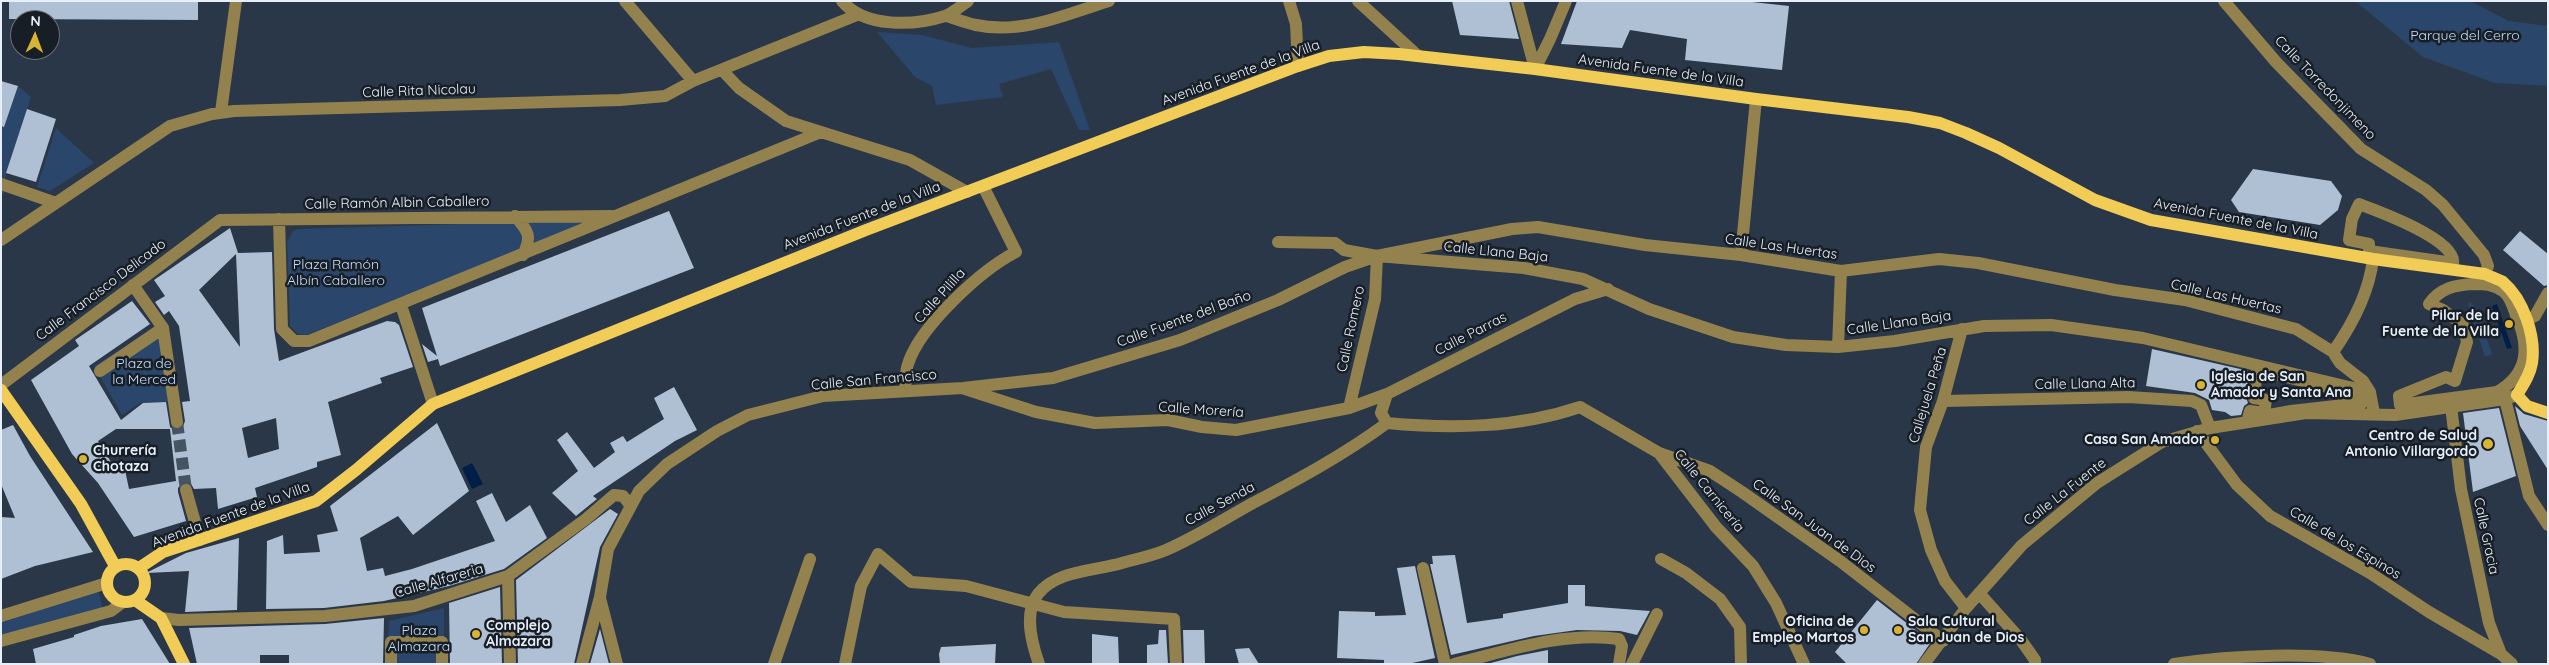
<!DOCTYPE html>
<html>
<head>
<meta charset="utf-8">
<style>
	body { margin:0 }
	#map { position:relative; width:2549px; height:665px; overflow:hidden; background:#2a3748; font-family:Quicksand,sans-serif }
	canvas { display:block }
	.frame { position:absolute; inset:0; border:2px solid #e6effa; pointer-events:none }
	.north { position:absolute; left:10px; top:10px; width:50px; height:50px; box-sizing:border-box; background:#181e26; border:1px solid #6a727b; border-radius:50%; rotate:2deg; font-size:14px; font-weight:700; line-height:20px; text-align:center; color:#e6effa }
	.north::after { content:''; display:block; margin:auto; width:18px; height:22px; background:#d9b334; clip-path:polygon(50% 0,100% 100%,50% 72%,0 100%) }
</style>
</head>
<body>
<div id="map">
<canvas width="2549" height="665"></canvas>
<div class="frame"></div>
<div class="north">N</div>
</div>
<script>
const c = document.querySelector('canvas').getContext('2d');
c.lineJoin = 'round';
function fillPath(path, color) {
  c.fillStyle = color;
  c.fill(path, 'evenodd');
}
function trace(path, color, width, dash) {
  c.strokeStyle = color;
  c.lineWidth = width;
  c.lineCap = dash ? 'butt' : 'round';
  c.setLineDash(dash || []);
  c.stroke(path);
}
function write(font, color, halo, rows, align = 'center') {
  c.font = font + ' Quicksand,sans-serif';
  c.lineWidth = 5;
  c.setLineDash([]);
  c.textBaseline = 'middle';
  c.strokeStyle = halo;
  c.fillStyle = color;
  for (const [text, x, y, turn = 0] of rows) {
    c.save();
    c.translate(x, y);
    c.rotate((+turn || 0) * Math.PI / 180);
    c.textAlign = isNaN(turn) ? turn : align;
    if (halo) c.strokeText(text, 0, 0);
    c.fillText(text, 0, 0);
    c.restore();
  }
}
fillPath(new Path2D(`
	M2355,1H2470L2509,21L2548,26V86L2495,83L2423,57Z
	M877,32L922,35L972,48L1059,42L1090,130H1079L1051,69L999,84L1003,97L936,105L932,86L915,77Z
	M18,86L31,97L6,173L4,194L1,193V114Z
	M56,128L94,163L50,191L37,187Z
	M589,220V223L306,335L298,334L290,326L287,242L293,231L298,229Z
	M2470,302L2477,309L2492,354L2485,357L2468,304Z
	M167,321L180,401L140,403L122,415L94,366Z
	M98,590L103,609L1,637V619Z
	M444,608V664H387L389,621Z`), '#2a466a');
fillPath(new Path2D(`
	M2497,304L2512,348L2507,349L2492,306Z
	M472,463L483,484L472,489L462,468Z`), '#001f47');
fillPath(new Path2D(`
	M9,1H198V20L9,19Z
	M1452,1H1509L1519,39L1460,35Z
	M1577,1H1743L1789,6L1782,70L1685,60L1687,39L1630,30L1622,48L1561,44Z
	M1,81L18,86L4,127L1,126Z
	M27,109L56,119L36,182L6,173Z
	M2253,169L2331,181L2342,196L2338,210L2320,225L2239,212L2231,200Z
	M669,211L694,268L440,366L438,359L428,362L422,344L437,356L422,308Z
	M230,228L238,253L272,252L274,329L279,361L387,321L395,322L399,325L413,367L380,378L382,383L328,402L341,455L317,462V467L255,488L257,497L218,509L216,488L194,489L191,484L183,482L178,488V492L186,521L134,537L98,483L72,454L31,380L79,346L75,340L132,301L150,324L89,366L121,420L143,403L166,402L170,427L174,430L182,429L185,421L182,402L190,401L179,326L169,311L164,315L155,302L165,296L154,280ZM236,254L240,347L199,290ZM276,418L279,449L248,458L242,428ZM116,429H170L176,481L129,489L125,470L117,472L98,441Z
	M2520,231L2548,254V285L2544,286L2503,250Z
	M2152,349L2249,371L2246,397L2248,403L2244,406L2241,415L2231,416L2225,412L2212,410L2209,400L2195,393L2146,386Z
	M674,387L697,430L675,441L593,496L597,499L576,516L552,493L578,471L557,440L567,432L594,468L615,452L610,443L623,436L627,442L664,419L654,398Z
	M2515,406L2524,414L2548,421V470L2520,426Z
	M2499,408L2516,476L2473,492L2463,413Z
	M437,423L469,491L413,535L398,516L360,538L367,571L383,568L385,576L412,569L495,541L476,501L492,493L506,522L530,505L547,538L504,569L449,586L384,601L324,608L266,609L267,541L283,535L284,554L320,552L317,535L338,531L330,506Z
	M13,425L30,456L93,552L35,566L1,579V517L15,518L1,484V430Z
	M610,509L618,514L600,547L574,664H518L516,580Z
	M239,538L237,610L185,612L189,571L146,573L186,553Z
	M1455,555L1467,623L1503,618V614L1568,603V585H1585V606L1650,611L1637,635L1620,631L1577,630L1534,636L1451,655L1430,564H1433L1432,556Z
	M1415,566L1435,658L1408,664H1384V660L1337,658L1339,611L1375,612V616L1406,615L1397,568Z
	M500,587L502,664H450L449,603Z
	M1877,600L1931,642L1916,664H1847L1835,652Z
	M384,618L383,664H289V655H260V664H197L189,628L325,624Z
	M142,619L170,664H36L33,649L74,637V635L101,626Z
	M600,629L609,664H590Z
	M1159,630H1166L1168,664H1147V645L1158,644Z
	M1183,630H1204L1205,664H1184Z
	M1092,634L1118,637L1119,664H1092Z
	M996,644L995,664H940L939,654L941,647Z
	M1249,648L1259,664H1239L1235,649Z
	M1548,650V664H1487L1517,656Z`), '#afbfd4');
trace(new Path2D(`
	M177,422L186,490`), '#465363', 12, [12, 6]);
trace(new Path2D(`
	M625,1L693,81
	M842,1C865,28 914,26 945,16C953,13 961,6 968,1
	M1289,1L1296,24L1298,66
	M1358,1L1418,56
	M1517,1L1535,69
	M2224,1L2276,62L2361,149L2426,190L2443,205L2484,255L2488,266L2485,274
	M947,16C956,19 966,23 976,25C1022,35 1067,14 1109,1
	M1535,69L1550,39L1566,1
	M722,70L739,88L786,121L910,160L967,192
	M221,112L236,1
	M1,184L56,203
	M2359,204C2378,211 2457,240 2453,263L2369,251V244L2349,240L2352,219Z
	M515,216C529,232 532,236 523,255
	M279,219L282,329L294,341H309L821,132
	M1,240L170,126L212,114L234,111L620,100L665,96L693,81L857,15
	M1278,242L1335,243L1344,250L1377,256L1512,229L1538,227L1645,245L1741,255L1841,271L1939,259L1978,263L2115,290L2185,300L2296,329L2333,352L2340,363L2363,381L2370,392L2374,413
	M1741,255L1756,99
	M2473,284C2484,284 2493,284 2503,291C2510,296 2513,306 2516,315C2530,346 2529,374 2497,392L2400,405L2399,396L2446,377L2455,381L2467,342L2463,325L2443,310L2429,304C2440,288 2455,285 2473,284Z
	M133,285L163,328L177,422
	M401,305L433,404
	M2527,320L2535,316L2548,293
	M1962,329L1943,401L1926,447L1920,510L1931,550L1945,581L1966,608
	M1838,347L1841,271
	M2333,352C2352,325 2369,293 2373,259
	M2257,370L2348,392L2361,400L2362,403L2291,411L2248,419L2250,411L2264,413L2266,400L2254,398Z
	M100,371L163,328
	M1,385L220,220L612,216
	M965,389L1036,412L1095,423L1168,420L1202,427L1236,430L1349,408L1387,394L1575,299L1608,289
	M905,390C906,382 905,372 908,364C920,326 981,270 1016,252L983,186
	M2505,399L2529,496L2548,525
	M1943,401L2128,397L2192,401L2201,405L2210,428
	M2451,406L2461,489L2489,623L2501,654L2512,664
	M1349,408L1375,299L1377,256
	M1387,423C1452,429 1518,428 1580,407L1659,453L1716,527L1753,566L1776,603L1804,664
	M2197,431L2237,485L2270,516L2370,573L2429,612L2501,654
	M1659,453L1710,471L1742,492L1840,561L1943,641
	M186,490L200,540
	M1661,559L1686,573L1720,599L1740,627L1741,664
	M1423,568L1445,664
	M508,576L510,664
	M1979,593L2021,640L2035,660V664
	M600,598L617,664
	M1,616L107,583
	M161,618L179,620L325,616L414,606L508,576L586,519L614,495L623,496L631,506
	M1,641L111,611L123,602
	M391,664V642H442V664
	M582,664L600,597L608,549L639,491L667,464L717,431L748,415L823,396L963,388L1053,378L1180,340L1278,300L1345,267L1377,256L1524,268L1583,279L1649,309L1733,337L1786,345L1838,347L1895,341L1984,326L2051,325L2143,338L2370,392
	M774,664L810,559
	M845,664L861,586L878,554L911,582L966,586L1064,612L1174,619L1176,664
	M1039,664C1032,644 1023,613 1038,594C1057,570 1095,571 1122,563C1136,559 1152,556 1166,550C1196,537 1224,519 1253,503C1299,479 1345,454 1387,423L1381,413L1387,394
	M1454,664C1507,651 1564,631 1619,639L1622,646L1619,664
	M1632,664L1657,614
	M1924,664L1966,608L2022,545L2097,483L2162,442L2210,428L2306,413L2395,415L2505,399L2517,395
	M2174,664C2227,656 2319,650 2370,664`), '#94824e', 12);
trace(new Path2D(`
	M1,390L81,504L115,566
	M107 583a19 19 0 1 1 38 0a19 19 0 1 1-38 0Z
	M139,568L163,552L316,501L356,470L433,404L866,230L1298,66L1329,56L1364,52L1399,54L1535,69L1756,99L1908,117L1940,123L1966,133L1999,148L2095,200L2151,220L2373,259L2485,274C2491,277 2498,279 2503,282C2524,300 2536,337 2532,363C2530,375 2523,385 2517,395L2527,406L2548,413
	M135,600L161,618L184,664`), '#f1cc57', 12);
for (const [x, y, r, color] of [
	[2509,324,5,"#d9b334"],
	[2201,385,5,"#d9b334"],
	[2215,440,5,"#d9b334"],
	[2488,444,6,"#d9b334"],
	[83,459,5,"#d9b334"],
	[1864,630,5,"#d9b334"],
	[1898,630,5,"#d9b334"],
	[476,634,5,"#d9b334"]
]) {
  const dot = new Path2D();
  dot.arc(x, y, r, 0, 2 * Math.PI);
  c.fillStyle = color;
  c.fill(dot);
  trace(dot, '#181e26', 2);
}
write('14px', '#c4ddff', '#181e26', [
	["Parque del Cerro",2465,36],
	["Plaza Ramón",336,265],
	["Albín Caballero",336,281],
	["Plaza de",144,364],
	["la Merced",144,380],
	["Plaza",419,631],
	["Almazara",419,647]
]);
write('14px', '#e6effa', '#181e26', [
	["Avenida Fuente de la Villa",1661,71,8],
	["Avenida Fuente de la Villa",1241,73,-20],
	["Calle Torredonjimeno",2325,88,46],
	["Calle Rita Nicolau",419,91,-2],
	["Calle Ramón Albin Caballero",397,203,-1],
	["Avenida Fuente de la Villa",862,216,-21],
	["Avenida Fuente de la Villa",2236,219,11],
	["Calle Las Huertas",1781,247,8],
	["Calle Llana Baja",1496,252,6],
	["Calle Francisco Delicado",101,290,-37],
	["Calle Pililla",940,296,-48],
	["Calle Las Huertas",2226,297,13],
	["Calle Fuente del Baño",1184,319,-20],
	["Calle Llana Baja",1899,323,-8],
	["Calle Romero",1351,329,-78],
	["Calle Parras",1471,334,-27],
	["Calle San Francisco",874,380,-5],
	["Calle Llana Alta",2085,384,-1],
	["Callejuela Peña",1928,395,-73],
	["Calle Morería",1201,410,4],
	["Calle Carnicería",1709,491,51],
	["Calle La Fuente",2065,492,-38],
	["Calle Senda",1220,504,-28],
	["Avenida Fuente de la Villa",231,515,-20],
	["Calle San Juan de Dios",1814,526,36],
	["Calle Gracia",2486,536,78],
	["Calle de los Espinos",2345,543,31],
	["Calle Alfareria",439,581,-16]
]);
write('bold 14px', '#e6effa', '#181e26', [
	["Pilar de la",2499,316],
	["Fuente de la Villa",2499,332],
	["Iglesia de San",2211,377,"left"],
	["Amador y Santa Ana",2211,393,"left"],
	["Centro de Salud",2477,436],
	["Antonio Villargordo",2477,452],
	["Casa San Amador",2205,440],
	["Churrería",93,451,"left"],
	["Chotaza",93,467,"left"],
	["Oficina de",1854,622],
	["Empleo Martos",1854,638],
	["Sala Cultural",1908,622,"left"],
	["San Juan de Dios",1908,638,"left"],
	["Complejo",486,626,"left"],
	["Almazara",486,642,"left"]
], 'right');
</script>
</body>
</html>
